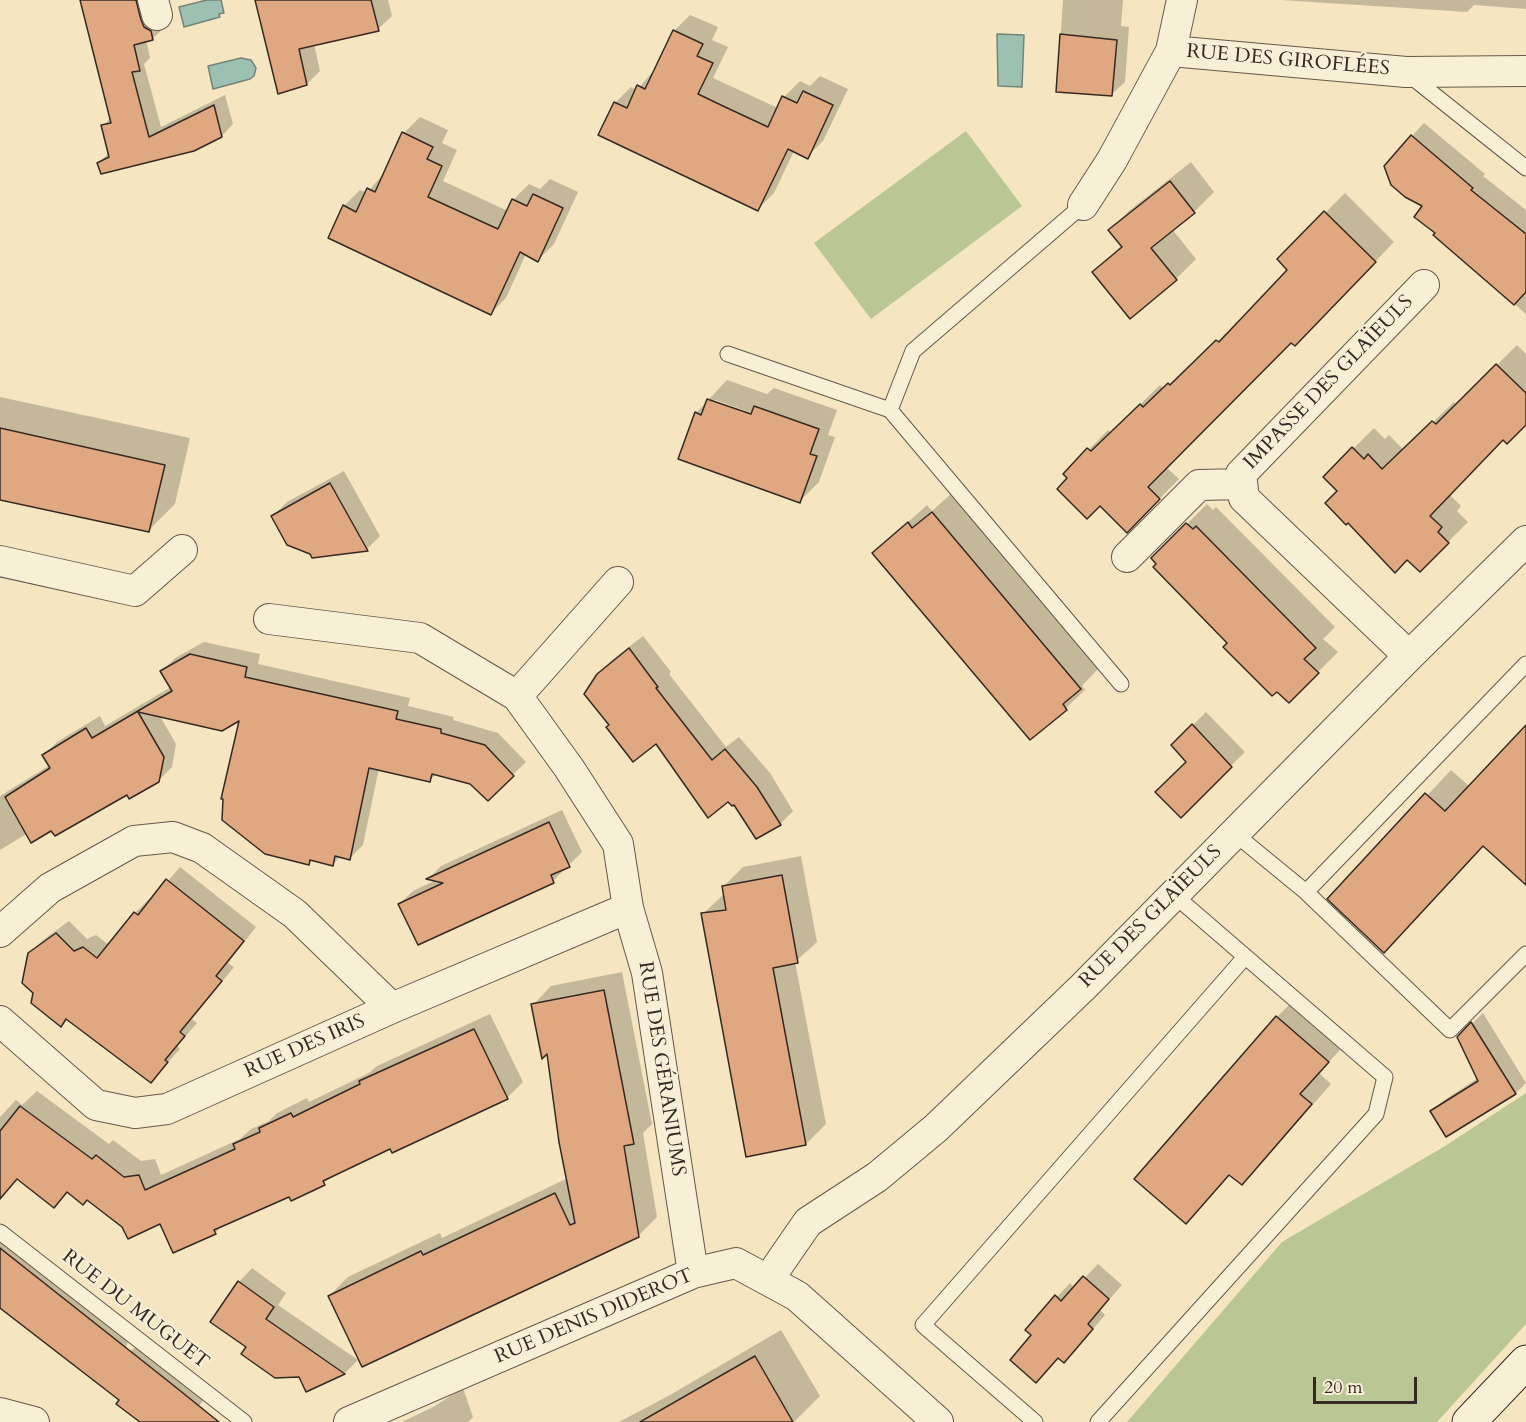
<!DOCTYPE html>
<html>
<head>
<meta charset="utf-8">
<style>
	body { margin:0 }
	#map { position:relative; width:1526px; height:1422px; overflow:hidden; background:#f5e6c1; font-family:Cardo,serif }
	canvas { display:block }
	.scale { position:absolute; left:1313px; top:1377px; width:104px; height:27px; box-sizing:border-box; border:3px solid #362923; border-top:0; padding-left:8px; font-size:18px; line-height:21px; white-space:nowrap; color:#362923; -webkit-text-stroke:4px #f8efd7; paint-order:stroke }
</style>
</head>
<body>
<div id="map">
<canvas width="1526" height="1422"></canvas>
<div class="scale">20 m</div>
</div>
<script>
const c = document.querySelector('canvas').getContext('2d');
c.lineJoin = 'round';
function fillPath(path, color) {
  c.fillStyle = color;
  c.fill(path, 'evenodd');
}
function trace(path, color, width, dash) {
  c.strokeStyle = color;
  c.lineWidth = width;
  c.lineCap = dash ? 'butt' : 'round';
  c.setLineDash(dash || []);
  c.stroke(path);
}
function write(font, color, halo, rows, align = 'center') {
  c.font = font + ' Cardo,serif';
  c.lineWidth = 4.5;
  c.setLineDash([]);
  c.textBaseline = 'middle';
  c.strokeStyle = halo;
  c.fillStyle = color;
  for (const [text, x, y, turn = 0] of rows) {
    c.save();
    c.translate(x, y);
    c.rotate((+turn || 0) * Math.PI / 180);
    c.textAlign = isNaN(turn) ? turn : align;
    if (halo) c.strokeText(text, 0, 0);
    c.fillText(text, 0, 0);
    c.restore();
  }
}
fillPath(new Path2D(`
	M966,131L1022,206L871,319L814,243Z
	M1526,1093V1324L1437,1422H1127L1282,1242L1445,1146Z`), '#bac694');
const water = new Path2D(`
	M207,0H221L224,13L219,14L220,17L184,27L179,7Z
	M997,34L1024,35L1022,87L998,86Z
	M241,58L251,60L256,68L254,76L250,79L213,89L208,66Z`);
fillPath(water, '#9cc0b1');
trace(water, '#738478', 1.5);
fillPath(new Path2D(`
	M82,0H149L164,28L152,39L146,40L150,58L144,64L161,127L225,95L233,124L222,136L98,163L110,152L103,126L111,117Z
	M257,0H388L392,16L378,29L314,44L320,71L307,84Z
	M1063,0H1123L1121,26L1129,27L1125,82L1111,95L1057,91Z
	M1281,0H1526V9L1474,5L1467,12Z
	M690,15L718,27L712,40L728,47L713,78L778,108L784,97L800,81L810,86L820,76L848,89L823,141L807,157L794,151L774,193L758,209L615,103L631,87L637,90L654,70L674,31Z
	M420,117L448,130L442,143L457,150L443,181L508,211L513,200L529,184L540,189L550,179L578,192L554,244L538,260L526,254L506,298L490,314L330,238L344,206L360,190L367,193L384,173L404,133Z
	M1424,123L1485,174L1483,176L1526,210V314L1435,235L1437,233L1425,206L1412,136Z
	M1191,162L1214,192L1194,212L1172,229L1196,259L1176,279L1094,272L1122,245L1110,230L1130,210Z
	M1345,193L1394,242L1314,325L1291,341L1166,467L1179,479L1127,531L1065,474L1108,430L1111,433L1160,385L1164,389L1189,365L1191,367L1237,322L1239,323L1290,270L1279,259Z
	M1517,345L1526,354V423L1503,439L1449,494L1461,506L1457,511L1468,522L1420,570L1325,477L1374,428L1385,439L1389,435L1404,450L1454,402L1457,405Z
	M727,380L767,394L774,388L837,410L828,435L835,437L819,482L800,501L696,413ZM715,400L758,415L757,418L712,402Z
	M0,397L190,438L175,504L148,531L0,498Z
	M344,471L380,536L367,549L273,516L287,502Z
	M951,494L1098,669L1082,686L1085,690L1066,708L1030,738L874,553L927,505L932,511Z
	M1207,504L1213,510L1216,507L1335,627L1323,639L1338,652L1289,701L1229,643L1153,558Z
	M643,636L671,672L669,674L726,747L739,737L770,773L793,811L780,824L734,802L656,741L611,725L598,674L612,660Z
	M204,642L260,654L258,664L410,698L408,706L454,717L453,720L498,733L526,762L488,799L470,782L437,773L430,780L379,768L363,845L350,858L341,856L333,864L313,859L309,864L241,718L160,716L176,744L172,767L158,781L52,829L28,833L0,850V796L50,765L44,755L57,742L100,716L105,726L171,687L162,671L175,658Z
	M1206,712L1245,752L1181,815L1188,762L1173,745Z
	M1526,727V873L1484,845L1408,927L1330,899L1451,770L1470,787Z
	M562,810L582,852L553,881L399,904L413,891L436,880L429,878L441,866Z
	M801,856L817,942L795,962L826,1124L806,1144L703,914L725,893L723,887L743,867Z
	M180,867L256,927L228,963L234,967L192,1019L197,1023L177,1046L180,1049L151,1081L68,1018L61,1025L35,992L29,954L43,940L69,921L87,939L96,935L109,945L135,913L148,900L150,902Z
	M622,972L652,1124L643,1133L657,1217L638,1236L329,1296L348,1277L440,1233L442,1238L568,1178L548,1051L533,1005L551,986Z
	M1297,997L1348,1041L1319,1073L1331,1084L1262,1163L1242,1183L1231,1174L1186,1222L1136,1179L1277,1017Z
	M1483,1013L1526,1083L1516,1093L1432,1111L1443,1101L1478,1078L1459,1037Z
	M490,1014L523,1082L507,1098L392,1151L391,1147L334,1174L324,1183L291,1199L290,1195L223,1224L215,1233L161,1222L123,1226L87,1198L68,1191L54,1206L0,1150V1117L16,1100L22,1105L37,1091L109,1144L113,1140L141,1161L155,1159L161,1175L240,1139L251,1129L269,1121L277,1113L307,1098L309,1102L369,1073L377,1066Z
	M0,1229L131,1330L118,1375L0,1306Z
	M1098,1264L1122,1285L1100,1310L1105,1315L1077,1348L1059,1357L1036,1381L1033,1335L1027,1329L1070,1283L1075,1288Z
	M252,1268L286,1293L278,1305L358,1360L345,1373L307,1390L300,1376L239,1282Z
	M781,1330L820,1396L794,1422H619L670,1395Z
	M143,1339L210,1392L186,1422L140,1420L131,1351Z
	M463,1388L473,1417L468,1422H402L433,1407Z`), '#0003');
const building = new Path2D(`
	M80,0H136L141,20L144,27L151,31L153,40L134,45L140,71L132,72L149,137L214,105L222,137L194,151L101,174L97,163L109,157L101,125L111,123Z
	M255,0H371L379,31L299,49L307,85L278,94Z
	M673,30L703,44L697,56L713,63L698,94L723,106L768,127L782,96L797,103L803,91L833,105L808,159L788,149L758,211L598,135L614,102L627,108L637,85L645,89Z
	M1060,34L1117,40L1112,96L1056,92Z
	M402,132L433,147L427,159L442,166L428,197L498,229L512,199L527,206L533,194L563,208L538,262L520,252L491,315L328,238L343,205L356,212L367,188L375,192Z
	M1411,135L1473,188L1471,190L1526,234V292L1514,305L1433,235L1435,233L1414,217L1422,206L1405,197L1391,185L1384,166Z
	M1170,181L1195,213L1151,248L1177,280L1130,319L1092,272L1122,247L1108,230Z
	M1324,211L1376,262L1295,346L1291,343L1148,487L1160,499L1127,533L1100,506L1087,519L1057,489L1067,478L1063,474L1087,448L1091,451L1140,404L1143,407L1168,383L1170,385L1216,340L1219,342L1287,270L1277,259Z
	M1496,364L1526,393V425L1507,444L1503,440L1430,516L1442,527L1438,532L1449,543L1420,572L1407,560L1395,573L1348,523L1346,525L1325,503L1337,491L1323,477L1352,447L1364,459L1368,454L1382,469L1432,421L1436,424Z
	M707,399L751,414L754,406L819,429L810,454L817,456L800,503L678,459L695,412L701,415Z
	M0,428L165,465L149,532L0,500Z
	M330,483L368,551L312,558L310,554L287,545L271,516Z
	M932,512L1081,689L1063,704L1067,710L1030,740L872,553L908,522L912,528Z
	M1186,523L1193,529L1196,526L1316,648L1304,659L1319,673L1289,703L1277,692L1272,696L1223,647L1227,643L1153,567L1156,564L1151,558Z
	M629,648L658,687L656,688L712,760L725,749L757,787L781,825L756,839L734,805L732,806L728,802L708,818L656,744L633,762L606,727L609,725L584,694L597,674Z
	M190,654L247,667L245,677L398,711L396,719L441,729V733L485,745L514,776L488,801L470,784L432,774L430,782L369,768L350,860L335,856L333,866L310,860L309,865L265,854L222,820L223,799H221L239,721L222,731L138,712L164,757L159,782L129,799L127,795L55,836L51,831L31,843L5,797L50,768L42,755L86,728L92,738L172,691L160,671Z
	M1192,724L1232,767L1181,818L1155,792L1186,762L1171,745Z
	M1526,725V885L1483,846L1384,953L1327,899L1425,793L1445,811Z
	M549,822L570,867L551,875L554,883L418,945L398,904L443,883L426,879Z
	M782,875L798,963L773,968L806,1145L746,1157L701,913L726,910L722,886Z
	M166,879L244,941L216,976L222,981L180,1032L185,1036L165,1060L168,1062L151,1083L66,1019L61,1027L31,1003L33,993L22,983L28,953L56,933L74,951L83,947L97,958L134,912L138,915Z
	M604,990L634,1144L624,1146L639,1237L362,1367L328,1296L421,1251L423,1255L555,1193L570,1225L575,1223L559,1142L547,1054L542,1059L531,1004Z
	M1276,1016L1329,1062L1300,1094L1312,1104L1242,1185L1229,1175L1186,1224L1134,1179Z
	M1471,1022L1516,1094L1446,1137L1430,1111L1478,1081L1457,1037Z
	M474,1029L508,1099L392,1153L390,1149L323,1181L325,1185L291,1201L289,1197L214,1230L216,1234L173,1253L160,1224L128,1239L122,1227L87,1200L83,1205L67,1192L54,1208L17,1179L0,1199V1131L20,1106L92,1159L96,1155L124,1177L139,1175L145,1190L235,1149L233,1144L260,1132L259,1128L291,1113L293,1117L360,1084L359,1081Z
	M0,1248L168,1381L219,1422H140L116,1404L119,1400L0,1308Z
	M1083,1276L1109,1299L1088,1324L1093,1329L1064,1363L1058,1358L1036,1383L1010,1360L1031,1335L1025,1330L1055,1295L1061,1301Z
	M238,1281L274,1307L266,1319L345,1374L306,1392L299,1377L275,1378L241,1354L246,1347L210,1322Z
	M755,1356L793,1422H640Z`);
fillPath(building, '#e0a881');
trace(building, '#362923', 1.5);
const lane = new Path2D(`
	M1408,74L1526,168
	M1083,205L913,351L890,410L1121,684
	M728,354L890,410
	M1234,833L1306,892L1450,1030L1526,954
	M1306,892L1526,664
	M0,1232L244,1422
	M1035,1422L923,1325L1245,957
	M1098,1422L1376,1114L1385,1077L1174,895`);
const street = new Path2D(`
	M153,0L157,15
	M1171,51L1406,72L1526,71
	M1083,205L1112,160L1171,51L1182,0
	M1127,557L1199,485L1242,484
	M0,561L135,591L182,550
	M269,619L420,638L517,696L569,768L618,844L628,908L647,973L693,1273
	M1409,656L1244,498L1241,474L1424,285
	M517,696L618,582
	M0,932L50,888L134,841L173,837L202,848L295,914L392,1008
	M0,1021L96,1105L135,1113L167,1109L392,1008L628,908
	M768,1280L808,1222L877,1177L936,1128L1084,986L1409,656L1526,541
	M0,1413L34,1422
	M349,1422L693,1273L736,1263L797,1296L938,1422`);
const secondary = new Path2D(`
	M1469,1422L1526,1362`);
trace(lane, '#66584a', 17);
trace(street, '#66584a', 32);
trace(secondary, '#362923', 35);
trace(lane, '#f8efd7', 15);
trace(street, '#f8efd7', 30);
trace(secondary, '#f8efd7', 33);
write('20px', '#362923', '#f8efd7', [
	["RUE DES GIROFLÉES",1288,61,5],
	["IMPASSE DES GLAÏEULS",1329,383,-46],
	["RUE DES GLAÏEULS",1151,917,-45],
	["RUE DES IRIS",305,1047,-24],
	["RUE DES GÉRANIUMS",661,1069,81],
	["RUE DU MUGUET",135,1310,38],
	["RUE DENIS DIDEROT",594,1317,-23]
]);
</script>
</body>
</html>
